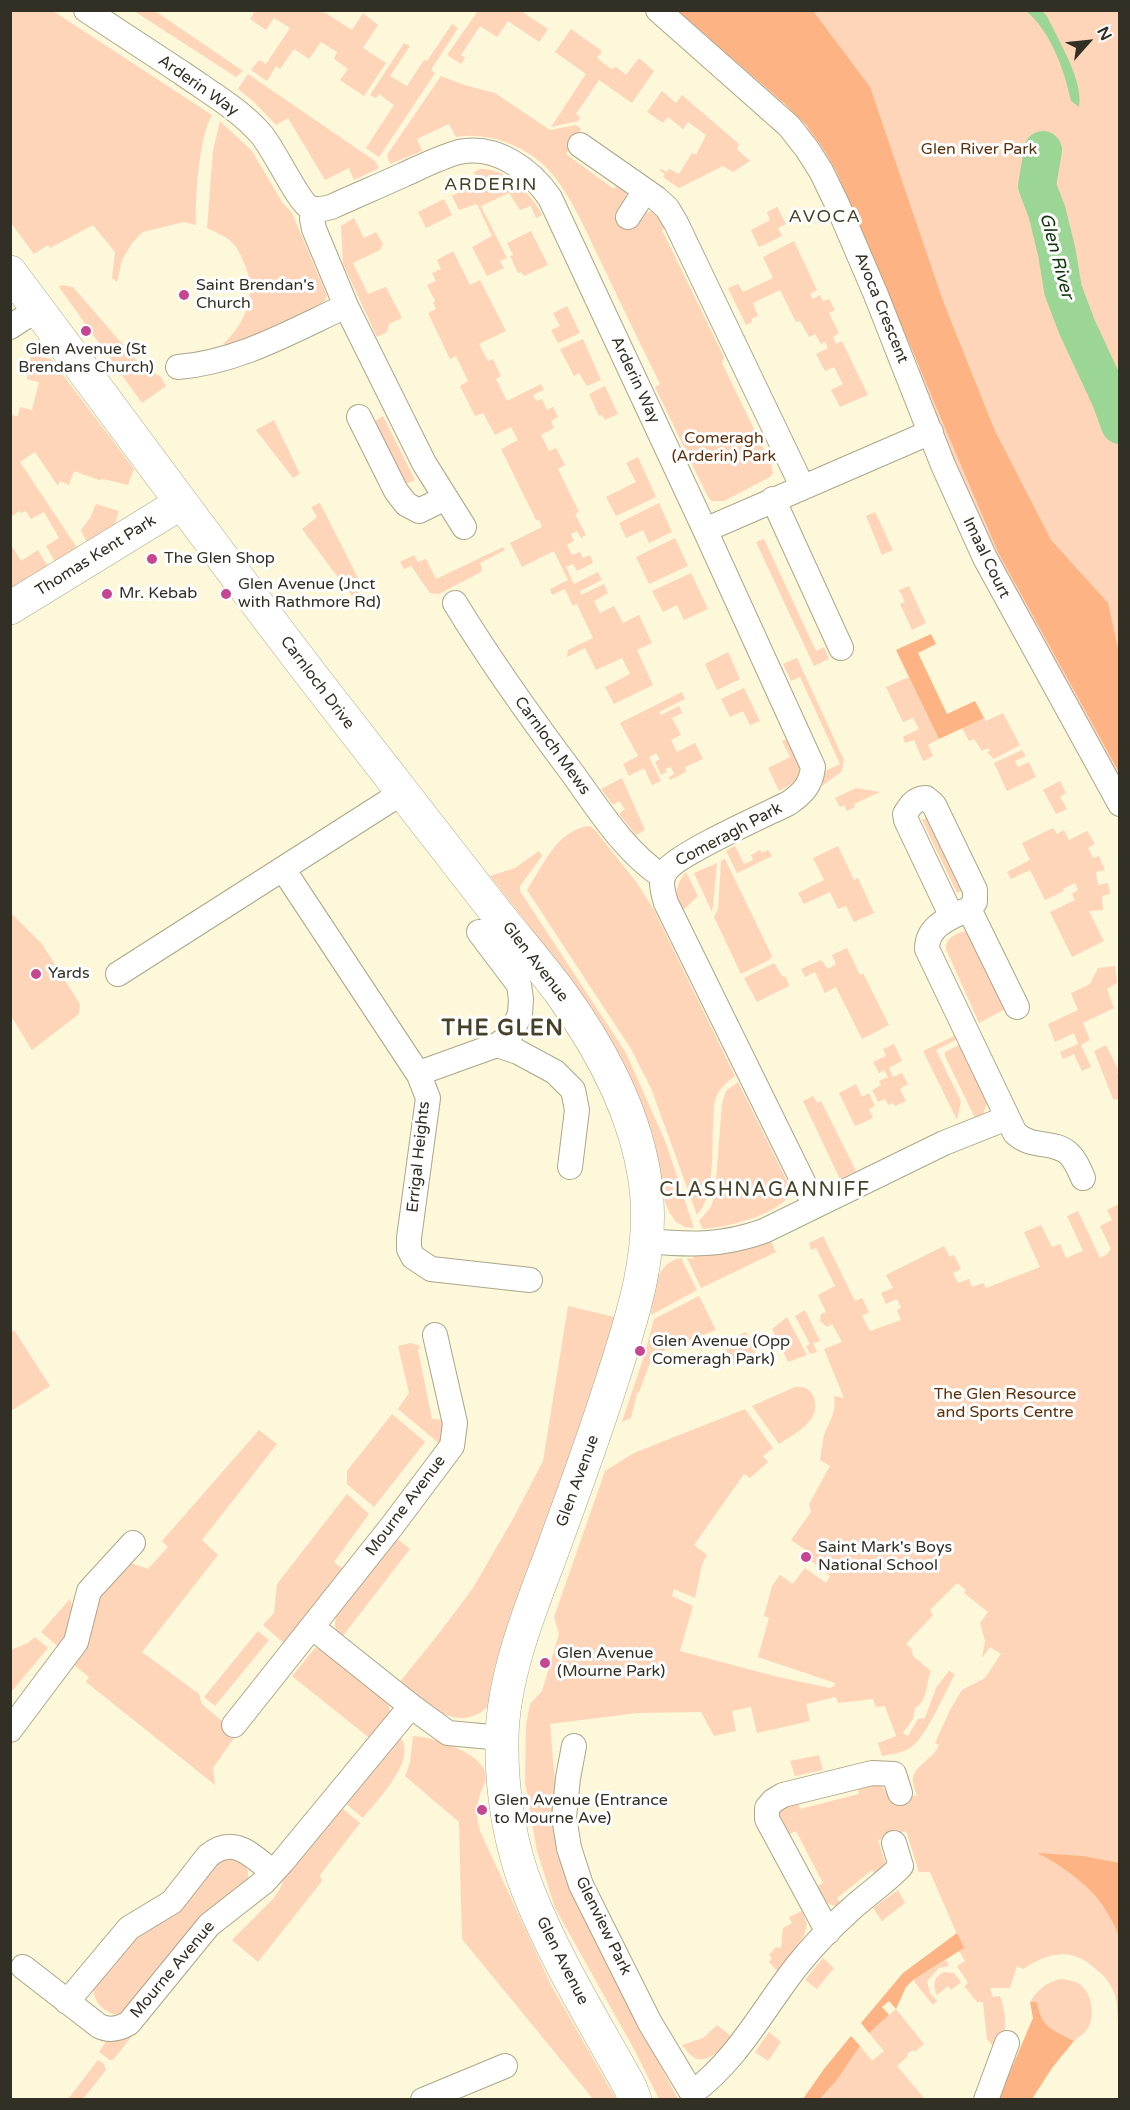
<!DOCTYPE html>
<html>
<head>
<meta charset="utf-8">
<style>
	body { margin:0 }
	#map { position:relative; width:1130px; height:2110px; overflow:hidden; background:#fdf8d9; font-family:"Varela Round",sans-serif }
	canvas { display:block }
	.frame { position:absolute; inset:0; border:12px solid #323025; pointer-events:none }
	.north { position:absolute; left:1058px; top:12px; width:60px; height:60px; -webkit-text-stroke:4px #fff; paint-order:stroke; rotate:63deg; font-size:16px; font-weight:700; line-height:24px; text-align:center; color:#323025 }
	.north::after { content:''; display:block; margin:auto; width:21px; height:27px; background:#323025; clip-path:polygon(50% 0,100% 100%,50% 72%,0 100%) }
</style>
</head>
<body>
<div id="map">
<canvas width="1130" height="2110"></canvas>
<div class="frame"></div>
<div class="north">N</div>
</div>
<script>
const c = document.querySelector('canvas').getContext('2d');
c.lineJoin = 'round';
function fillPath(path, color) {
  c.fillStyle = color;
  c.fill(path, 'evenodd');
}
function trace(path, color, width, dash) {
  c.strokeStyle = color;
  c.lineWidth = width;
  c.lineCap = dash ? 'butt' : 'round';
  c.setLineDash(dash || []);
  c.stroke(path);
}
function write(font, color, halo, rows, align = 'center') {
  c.font = font + ' "Varela Round",sans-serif';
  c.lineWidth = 6;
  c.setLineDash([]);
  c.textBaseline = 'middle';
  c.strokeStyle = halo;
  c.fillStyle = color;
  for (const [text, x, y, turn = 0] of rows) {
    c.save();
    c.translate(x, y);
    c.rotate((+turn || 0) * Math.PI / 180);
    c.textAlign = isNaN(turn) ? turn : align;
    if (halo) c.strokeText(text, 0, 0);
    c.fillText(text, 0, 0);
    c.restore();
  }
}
fillPath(new Path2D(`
	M11,10L53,11L212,115C199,137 195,198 196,225L184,222L143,232L132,243L122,260L117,282L112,278L115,252L93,225L50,248L48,245L34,254L11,223Z
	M134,11H155L243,71L236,77Z
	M255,11H325L324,12L352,30L363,13L378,25L363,48L386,63L364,96L340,80L348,69L334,59L337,52L321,42L309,59L294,49L280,69L276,66L267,81L251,70L259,60L266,64L290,28L274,18L266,30L250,19Z
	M478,11H521L548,29L539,42L508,21L497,37L480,26L461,55L465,58L461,64L447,55Z
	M668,11H1119V783L1003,576L917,378L920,366L908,339L898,334L853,223L855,215L843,187L834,182L808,138L807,126L784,103L774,102L714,49L709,37L685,16L675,17Z
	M452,24L458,28L431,70L435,73L379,157L366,148L394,105L379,94L376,98L370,95L404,43L410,46L390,76L407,86L424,60L427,61Z
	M571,29L602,51L597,58L611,69L616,67L626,75L639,58L654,71L632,103L599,80L576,114L580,117L578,121L551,127L586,74L555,52Z
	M248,74L375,161L379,168L354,180L349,168L325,180L288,118L276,125L253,101L238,89Z
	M441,76L464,85L495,93L550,130L576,125L581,129L566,154L614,189L618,183L626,193L627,201L618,218L632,228L640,215L654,210L668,226L662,230L724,357L722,363L771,464L773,473L770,477L724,501H712L708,497L655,387L660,384C640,343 620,302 600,260C585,229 571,195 548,169C526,146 488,131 456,137L449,124L417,139L422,151L390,164L387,155Z
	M662,91L676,103L682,95L739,144L737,149L750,161L733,172L723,166L679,188L663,177L665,174L660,171L661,169L667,172L669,169L679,174L692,153L696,155L706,135L688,122L683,129L668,117L663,123L647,112Z
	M220,121L252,151L282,202L292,213L327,296L325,301L321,304L231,346L223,344C246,323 258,293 244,263C241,256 237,247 232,242C225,236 215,232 207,228L213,151Z
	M480,169C507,168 531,193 542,215L536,218L531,206L520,210L509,193L481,206L507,258L500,261L504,268L487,276L472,247L492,236L477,204L459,210L452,196L471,186L470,183L477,179L474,172Z
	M444,199L452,215L426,228L418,212Z
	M777,207L786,224L778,228L782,236L759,247L751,230L770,220L767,212Z
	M354,218L364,238L376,232L383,244L380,250L353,263L368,294L386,287L402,318L389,324L387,332L377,337L343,264L341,226Z
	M531,231L548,265L524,276L521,272L518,273L510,256L513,255L507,243Z
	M794,241L817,290L810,294L813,299L820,295L823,301L829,299L835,310L829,313L839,333L833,337L836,344L842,341L868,395L840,407L831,390L843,384L834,367L825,371L816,354L828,348L825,342L821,344L815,334L809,337L800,321L796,322L780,290L753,303L758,316L751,319L752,322L746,325L728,288L738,284L743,292L773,278L763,257Z
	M453,251L470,285L480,280L506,331L479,344L488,361L493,359L501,376L496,379L507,401L541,384L544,390L533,395L536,401L542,399L547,410L553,407L558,417L551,421L554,428L541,435L549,451L556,448L565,465L558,469L579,512L575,514L586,535L581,538L577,531L571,534L574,541L567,545L572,555L580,552L583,558L590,555L593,563L577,571L573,564L566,567L574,584L598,572L602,580L580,591L581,595L604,584L608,593L594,601L600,613L614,606L623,623L639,615L652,643L637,650L653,685L614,704L605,687L630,674L622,658L596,670L585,648L567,657L568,650L593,638L577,604L573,606L565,589L552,595L550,589L568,580L554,551L522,567L510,543L542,527L539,520H536L501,449L518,440L511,427L495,435L483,413L475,416L460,386L468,381L456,356L450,359L428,313L436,309L433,303L435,301L427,285L436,281L432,273L441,269L437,260Z
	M62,285L73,287L138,362L161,377L166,386L142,403L59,287Z
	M567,306L580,333L558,343L551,330L560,326L553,313Z
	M583,339L601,380L587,386L579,373L574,376L560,349Z
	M31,355L51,359L134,469L128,485L103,479L99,480L74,471L69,485L60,481L58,486L35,452L20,462L78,549L55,562L46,546L59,538L44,512L31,519L26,511L21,513L19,511L11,517V415L18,416L20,407L32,410L39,382L27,379Z
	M605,386L618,414L605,420L602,415L599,416L589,394Z
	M383,416L415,480L406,484L375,421Z
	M274,420L300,474L293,478L256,430Z
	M638,457L656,497L616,516L606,497L636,482L626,463Z
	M320,503L364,590L352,596L302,529L317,517L311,507Z
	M659,503L672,532L649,543L643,530L626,538L619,523Z
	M96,504L119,511L114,527L87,543L81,530L90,518Z
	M875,512L893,550L882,555L866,516Z
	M675,538L688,566L649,584L636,557Z
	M764,539L816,651L824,647L829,659L814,666L756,542Z
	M10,543L21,561L38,550L48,567L10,589Z
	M503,547L505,550L480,563L482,568L481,572L439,594L430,593L411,566L404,569L400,562L414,555L418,562L426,559L436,579Z
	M691,573L708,609L684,620L677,605L663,612L652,591Z
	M909,586L926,623L912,630L900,604L905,602L899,590Z
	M728,652L740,679L717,690L705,664Z
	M797,658L844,760L842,771L822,786L823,772L840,764L800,677L791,681L783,664Z
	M909,677L939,739L928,745L933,756L923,761L914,740L905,743L903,737L919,729L913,718L903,722L886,687Z
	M744,688L760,721L750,725L743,711L730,717L721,699Z
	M682,692L685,699L659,712L661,715L679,706L682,713L672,718L681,735L671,740L677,752L695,743L703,759L685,767L686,772L670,780L669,777L674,774L671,767L665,769L667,772L661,775L655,762L660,759L656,753L649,757L661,781L652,785L644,768L629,776L623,764L638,756L620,723Z
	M1003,713L1020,745L994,759L987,752L990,751L988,748L982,751L974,739L969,741L962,728L984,718L986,721Z
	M786,739C799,766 811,775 779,791L768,768L790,757L782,741Z
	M1022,750L1026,756L1015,761L1018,767L1029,762L1036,777L1007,791L994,763Z
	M622,778L645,830L636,835L619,814L625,809L619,801L613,805L601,789Z
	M1060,781L1066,793L1060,797L1067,809L1056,814L1043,790Z
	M856,788L880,792L854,804L855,807L847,811L844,805L840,807L835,798Z
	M931,816L966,889L957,893L922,820Z
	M590,826L595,830L637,883L654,910L735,1076C726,1083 718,1089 715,1101C713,1108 714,1117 713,1124C712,1150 715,1196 697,1215L651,1088L631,1049L527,890C543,866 557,829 590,826Z
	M1053,828L1057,834L1064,830L1069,840L1087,831L1095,844L1088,848L1093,858L1099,856L1105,870L1096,872L1098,885L1108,883L1110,894L1102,896L1103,910L1089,911L1104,941L1072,957L1050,912L1075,900L1072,894L1078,890L1075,883L1063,889L1064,891L1045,900L1030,870L1011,879L1007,872L1030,860L1022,843Z
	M735,846L744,864L753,860L751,855L760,850L762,853L768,850L772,856L737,873L726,851Z
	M838,846L854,880L858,878L874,913L854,922L846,906L838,909L830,892L804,904L798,893L824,880L813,858Z
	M539,851L542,856L520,886V891L626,1053L666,1143L694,1228L685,1227L676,1222L669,1212L664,1199L660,1169L652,1133L640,1100L558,963L490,876L515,868Z
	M725,859L772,956L769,960L741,974L714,917L718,909L721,861Z
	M717,863L713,906L712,912L694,873Z
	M686,872L698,896L682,911C673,896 676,884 686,872Z
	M10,912L42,944L80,1004L79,1014L32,1050L11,1016Z
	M968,930L1007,1008L979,1023L946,949C945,936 958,934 968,930Z
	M847,948L860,975L863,973L889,1025L862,1039L836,987L825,993L815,972L805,977L801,969L821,960L828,969L836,964L832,955Z
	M774,963L782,976L786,977L789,986L757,1002L744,978Z
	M1115,966L1117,983L1107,989L1114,1008L1083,1023L1090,1040L1081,1045L1091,1067L1082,1071L1074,1054L1063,1059L1060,1052L1078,1044L1074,1033L1055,1042L1048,1024L1078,1010L1071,993L1090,984L1098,968Z
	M956,1035L958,1039L936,1050L961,1101L957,1120L923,1051Z
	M894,1044L902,1061L889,1068L893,1077L902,1073L908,1084L900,1089L906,1101L895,1106L893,1103L888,1105L885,1099L878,1102L872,1090L881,1085L879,1081L888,1077L884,1070L879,1073L873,1062L886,1056L883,1049Z
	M961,1044L987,1103L983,1114L975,1118L945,1056V1052Z
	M1106,1045L1119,1071L1117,1072L1119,1076V1100L1113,1099L1094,1051Z
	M738,1082L791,1189V1194C775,1216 728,1227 703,1229L699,1221L711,1207L715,1194L722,1103L726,1091Z
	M856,1084L862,1097L869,1093L875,1106L869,1109L873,1118L855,1126L839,1093Z
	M813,1096L817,1103L821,1101L856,1171L840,1179L803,1101Z
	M1119,1204V2030C1117,2019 1118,2008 1116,1998C1113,1987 1106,1977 1098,1971C1073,1947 1051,1951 1023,1969L1017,1966L1010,1988H990L993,1997L1000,1996C1006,2014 1010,2034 995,2049L987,2039L983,2002H977L964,1986L968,1983L957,1966L965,1961L959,1951L963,1948L930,1872H919L906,1831L878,1840L886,1865L878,1877L872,1870L837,1898L842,1906C826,1907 822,1900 814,1888L823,1883L796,1831L786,1836L777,1813L780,1808L797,1800L800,1809L859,1794L857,1785L880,1784L887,1793L890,1802L917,1795C915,1791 913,1785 913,1780C912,1767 935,1758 939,1745L935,1743L950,1710L962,1690L985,1678L1001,1654L990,1647L982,1658L985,1641L980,1623L988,1612L964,1593L966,1590L957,1583L930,1610L933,1615L906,1644L911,1648L913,1656L931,1671C925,1685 929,1699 915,1708L913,1719L903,1733L908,1736L918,1719L925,1718L936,1688L949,1671L955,1674C945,1692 926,1738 910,1748C902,1753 891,1754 882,1756L878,1743L896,1736L885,1706L876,1707L873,1699L838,1703L836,1697L806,1704L810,1721L757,1733L751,1707L732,1711L736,1731L714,1736L701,1712L637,1713L550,1724L559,1830L641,2029L678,2099H659L634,2049L555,1908L537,1851L525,1782L526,1725L530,1704L542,1691L559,1634L554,1617L605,1471L634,1453L745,1409L773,1448L763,1456L768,1462L750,1478L744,1474L694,1545L707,1555L702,1565L695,1598L674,1589L672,1596L693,1606L680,1651L778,1677L830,1688L834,1686L835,1683L758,1657L769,1618L764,1616L772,1586L780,1575L793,1584L805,1568L826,1583L830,1576L810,1560L813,1555L791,1540L811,1512L809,1504L830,1466L820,1460C822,1451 822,1438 826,1430C832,1417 836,1411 834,1396L844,1398L824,1349L842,1342L832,1324L827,1327L820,1321L821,1314L826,1312L818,1295L835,1286L816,1248L811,1250L809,1243L823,1236L855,1301L862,1298L869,1312L862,1316L870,1331L901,1320L897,1310L901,1308L897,1299L886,1304L881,1293L893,1288L886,1275L944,1246L950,1257L954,1255L961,1269L953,1273L958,1283L969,1279L972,1287L983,1283L986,1288L1040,1267L1024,1232L1041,1225L1052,1247L1060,1244L1066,1258L1083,1251L1067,1216L1078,1211L1100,1258L1107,1254L1111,1249L1100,1226L1112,1220L1107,1210Z
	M770,1239L776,1252L701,1288L687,1258L694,1259L691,1253Z
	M681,1258L697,1290L651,1315C654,1293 654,1263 681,1258Z
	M699,1296L716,1330L653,1355L639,1392L637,1393L631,1418L622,1422L644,1356L654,1319Z
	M568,1306L619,1318L493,1701C462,1739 426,1704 399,1683L440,1632L473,1588L514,1517L543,1461Z
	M805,1310L820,1341L813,1343L817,1352L810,1354L806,1346L810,1344L795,1316Z
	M787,1317L807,1355L788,1362L772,1329Z
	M14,1330L50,1386L11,1411L10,1333Z
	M746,1332L756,1354L733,1365L723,1343Z
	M411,1343L420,1346L418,1350L432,1419L448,1420L441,1445L398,1409L409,1393L398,1346Z
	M795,1387C805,1387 810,1388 814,1398C822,1421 794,1434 779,1444L752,1406Z
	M392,1414L425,1442L374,1507L347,1484V1471Z
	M259,1430L277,1444L202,1540L218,1555L142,1652L199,1694L202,1704L237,1734L213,1768L215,1785L86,1682L89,1677L73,1664L90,1637L99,1595L124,1567L131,1563L148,1569L168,1547L162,1541Z
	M347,1494L369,1514L334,1562L346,1571L286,1645L263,1625L274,1613L277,1584Z
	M395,1537L410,1549L342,1637C333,1631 335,1624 336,1614Z
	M70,1599C77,1616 67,1632 60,1648L41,1632Z
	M258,1631L269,1640L215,1706L204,1697Z
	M35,1637L48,1648L11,1692V1650L28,1643Z
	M315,1648L321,1649L386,1695L390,1711L372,1740L292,1676Z
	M399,1736C420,1758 377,1800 363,1818L344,1802Z
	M413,1736C432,1737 486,1753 486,1777C485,1784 482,1788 480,1795C475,1808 477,1818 480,1831L551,1985L616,2099H593L462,1939L459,1822L405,1776L410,1763Z
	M819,1755L823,1770L795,1776L790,1761Z
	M339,1806L360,1823L320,1875L322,1881L258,1962L232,1940L273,1899L280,1889L286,1872Z
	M231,1857C245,1864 251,1866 247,1883L122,2014C106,2017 90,2000 94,1984L134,1932L214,1863Z
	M898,1890L905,1903L882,1921L873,1908Z
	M802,1911L807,1924L804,1936L778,1972L769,1962L772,1958L769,1955L776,1947L781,1948L783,1928L792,1923L789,1917Z
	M823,1958L834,1968L817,1989L805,1980Z
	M946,1960L949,1966L939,1968L927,1981L930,1993L937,2001L933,2005L913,1980Z
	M944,1972L954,1973L961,1982L951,1990L948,1986L937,1995C932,1985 934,1977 944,1972Z
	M1061,1979C1068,1980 1078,1981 1083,1987C1092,1997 1095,2017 1088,2028C1085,2033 1079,2037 1074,2041C1052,2029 1042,2029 1037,2002H1030C1039,1988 1046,1983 1061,1979Z
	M896,2009L924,2044L914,2052L913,2050L907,2054L908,2056L897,2066L925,2099L820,2100L836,2081L860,2046L872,2061L884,2051L869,2033Z
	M717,2025L732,2037C724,2046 705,2068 692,2056C688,2053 685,2048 682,2045L703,2038Z
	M139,2027L113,2060H110L99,2052L107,2040Z
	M769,2032L781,2042L768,2061L755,2052Z
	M98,2060L104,2064L106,2070L83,2099H68Z`), '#ffd5ba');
fillPath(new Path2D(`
	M678,11H813L870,87L943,301L995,431L1051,540L1108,603L1119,653V772L998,552L855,216L836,170L821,145L807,126L784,103Z
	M931,634L936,644L918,653L947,714L975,701L984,718L939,739L896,650Z
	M1037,1853L1083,1856L1119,1863V1935C1112,1920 1103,1903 1091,1891C1076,1876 1056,1862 1037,1853Z
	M957,1933L964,1948L913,1980L906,1987L896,2009L889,2001L882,2007L889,2015L869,2033L861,2023L903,1973Z
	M1030,2002H1037C1042,2029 1052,2029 1074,2041L1052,2068L1032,2099L998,2100L1033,2018Z
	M851,2036L860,2046L836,2081L820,2099H803L824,2069Z`), '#fdb383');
fillPath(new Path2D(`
	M1026,11H1042L1047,16C1058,40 1084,81 1079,107L1071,101C1064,69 1051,32 1026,11Z`), '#9cd696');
trace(new Path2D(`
	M1043,150L1037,186L1047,212L1057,253L1063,290L1077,327L1111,400L1120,425`), '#9cd696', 38);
const street = new Path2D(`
	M86,10C118,31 150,52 182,73C209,92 239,109 261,134C274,149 298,201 309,207C316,211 323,209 331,207C355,196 379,186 403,175C421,167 440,157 459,152C496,144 531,170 550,198L705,530L813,767C811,785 803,793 789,803C765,815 677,854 666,871C659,881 663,892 666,903L815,1206
	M658,10L789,126L807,149L821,171L837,204L876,295L943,465L985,558L1120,804
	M580,145L656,198L667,208L676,223L802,486
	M313,209L312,219L314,229L346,306L424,463L464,527
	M628,217L645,191
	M10,327L38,309
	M178,367C239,362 292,331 346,306
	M359,417L396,491L406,504L419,511L445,498
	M773,499L841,648
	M705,530L931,432
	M455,603C491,662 531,718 573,774C599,810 625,852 663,877
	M283,869L419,1075L428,1098L409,1238V1249L413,1257L431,1269L530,1280
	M964,911C947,919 927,927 927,949L1015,1133C1032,1149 1053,1140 1068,1153C1075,1159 1079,1169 1083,1178
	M952,917L906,820L905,814C910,806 915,798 926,798L934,805L975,890V902L969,909L1017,1007
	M479,932L519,985L521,999L520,1014L510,1036L497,1045
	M118,974L403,792
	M419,1075L422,1072L497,1045L518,1052L555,1072L573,1090L577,1110L570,1167
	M646,1241C691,1245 722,1246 764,1231L944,1143L1007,1118
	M312,1627L411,1706L448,1733L502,1738
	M234,1725L392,1526L452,1446L455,1423L435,1335
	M10,1730L76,1642L89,1591L133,1543
	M574,1746L568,1778L564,1817L569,1848L581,1885L650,2023L692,2093
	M828,1932L767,1819V1808L773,1801L783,1795L872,1773L894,1774L900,1793
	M23,1967L99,2026C109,2031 119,2029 129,2023L209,1925L264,1882L283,1861L411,1706
	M67,2002L129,1928L172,1902L208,1856C234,1834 252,1856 273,1872
	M423,2100L505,2066
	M694,2100L692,2093C737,2060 762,2011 796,1967C812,1947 830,1928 849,1911C866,1895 885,1883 901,1866L894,1843
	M986,2100L1007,2043`);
const secondary = new Path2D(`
	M10,272C112,408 212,546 316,681C373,755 431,828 488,902C512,933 537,961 560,992C600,1047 635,1111 645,1180C656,1252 630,1325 608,1393C590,1449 569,1505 549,1560C528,1614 502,1682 502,1740C501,1790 510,1847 529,1893C556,1961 595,2023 630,2087L635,2100
	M10,608L181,503`);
trace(street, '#aca68a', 26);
trace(secondary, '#aca68a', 34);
trace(street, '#fff', 24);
trace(secondary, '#fff', 33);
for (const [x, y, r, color] of [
	[184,295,6,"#c54691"],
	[86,331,6,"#c54691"],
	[152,559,6,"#c54691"],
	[107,594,6,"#c54691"],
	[226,594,6,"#c54691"],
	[36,974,6,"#c54691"],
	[640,1351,6,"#c54691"],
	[806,1557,6,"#c54691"],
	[545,1663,6,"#c54691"],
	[482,1810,6,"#c54691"]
]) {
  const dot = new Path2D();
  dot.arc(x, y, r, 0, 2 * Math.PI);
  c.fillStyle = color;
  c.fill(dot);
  trace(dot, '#fff', 2);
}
write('16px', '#323025', '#fff', [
	["Arderin Way",198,86,35],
	["Avoca Crescent",881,308,68],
	["Arderin Way",635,380,65],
	["Thomas Kent Park",96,556,-32],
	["Imaal Court",986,558,64],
	["Carnloch Drive",317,683,53],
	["Carnloch Mews",552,746,54],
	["Comeragh Park",729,835,-28],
	["Glen Avenue",535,962,52],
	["Errigal Heights",419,1157,-84],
	["Glen Avenue",578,1481,-70],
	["Mourne Avenue",406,1506,-53],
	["Glenview Park",603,1926,64],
	["Glen Avenue",562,1961,63],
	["Mourne Avenue",173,1970,-50]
]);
write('16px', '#5d2f0a', '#fff', [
	["Glen River Park",979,150],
	["Comeragh",724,439],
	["(Arderin) Park",724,457],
	["The Glen Resource",1005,1395],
	["and Sports Centre",1005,1413]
]);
write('16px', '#323025', '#fff', [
	["Saint Brendan's",196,286],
	["Church",196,304],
	["Glen Avenue (St",86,350,"center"],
	["Brendans Church)",86,368,"center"],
	["The Glen Shop",164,559],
	["Glen Avenue (Jnct",238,585],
	["with Rathmore Rd)",238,603],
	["Mr. Kebab",119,594],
	["Yards",48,974],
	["Glen Avenue (Opp",652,1342],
	["Comeragh Park)",652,1360],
	["Saint Mark's Boys",818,1548],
	["National School",818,1566],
	["Glen Avenue",557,1654],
	["(Mourne Park)",557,1672],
	["Glen Avenue (Entrance",494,1801],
	["to Mourne Ave)",494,1819]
], 'left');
c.letterSpacing = '1.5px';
write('18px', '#464128', '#fff', [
	["ARDERIN",491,185],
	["AVOCA",825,217]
]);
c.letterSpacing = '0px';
write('italic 18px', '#0e360c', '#fff', [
	["Glen River",1056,256,75]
]);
c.letterSpacing = '1.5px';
write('20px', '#464128', '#fff', [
	["CLASHNAGANNIFF",765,1191]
]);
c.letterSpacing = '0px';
c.letterSpacing = '1.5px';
write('bold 22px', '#464128', '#fff', [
	["THE GLEN",503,1029]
]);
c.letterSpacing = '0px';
</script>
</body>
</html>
